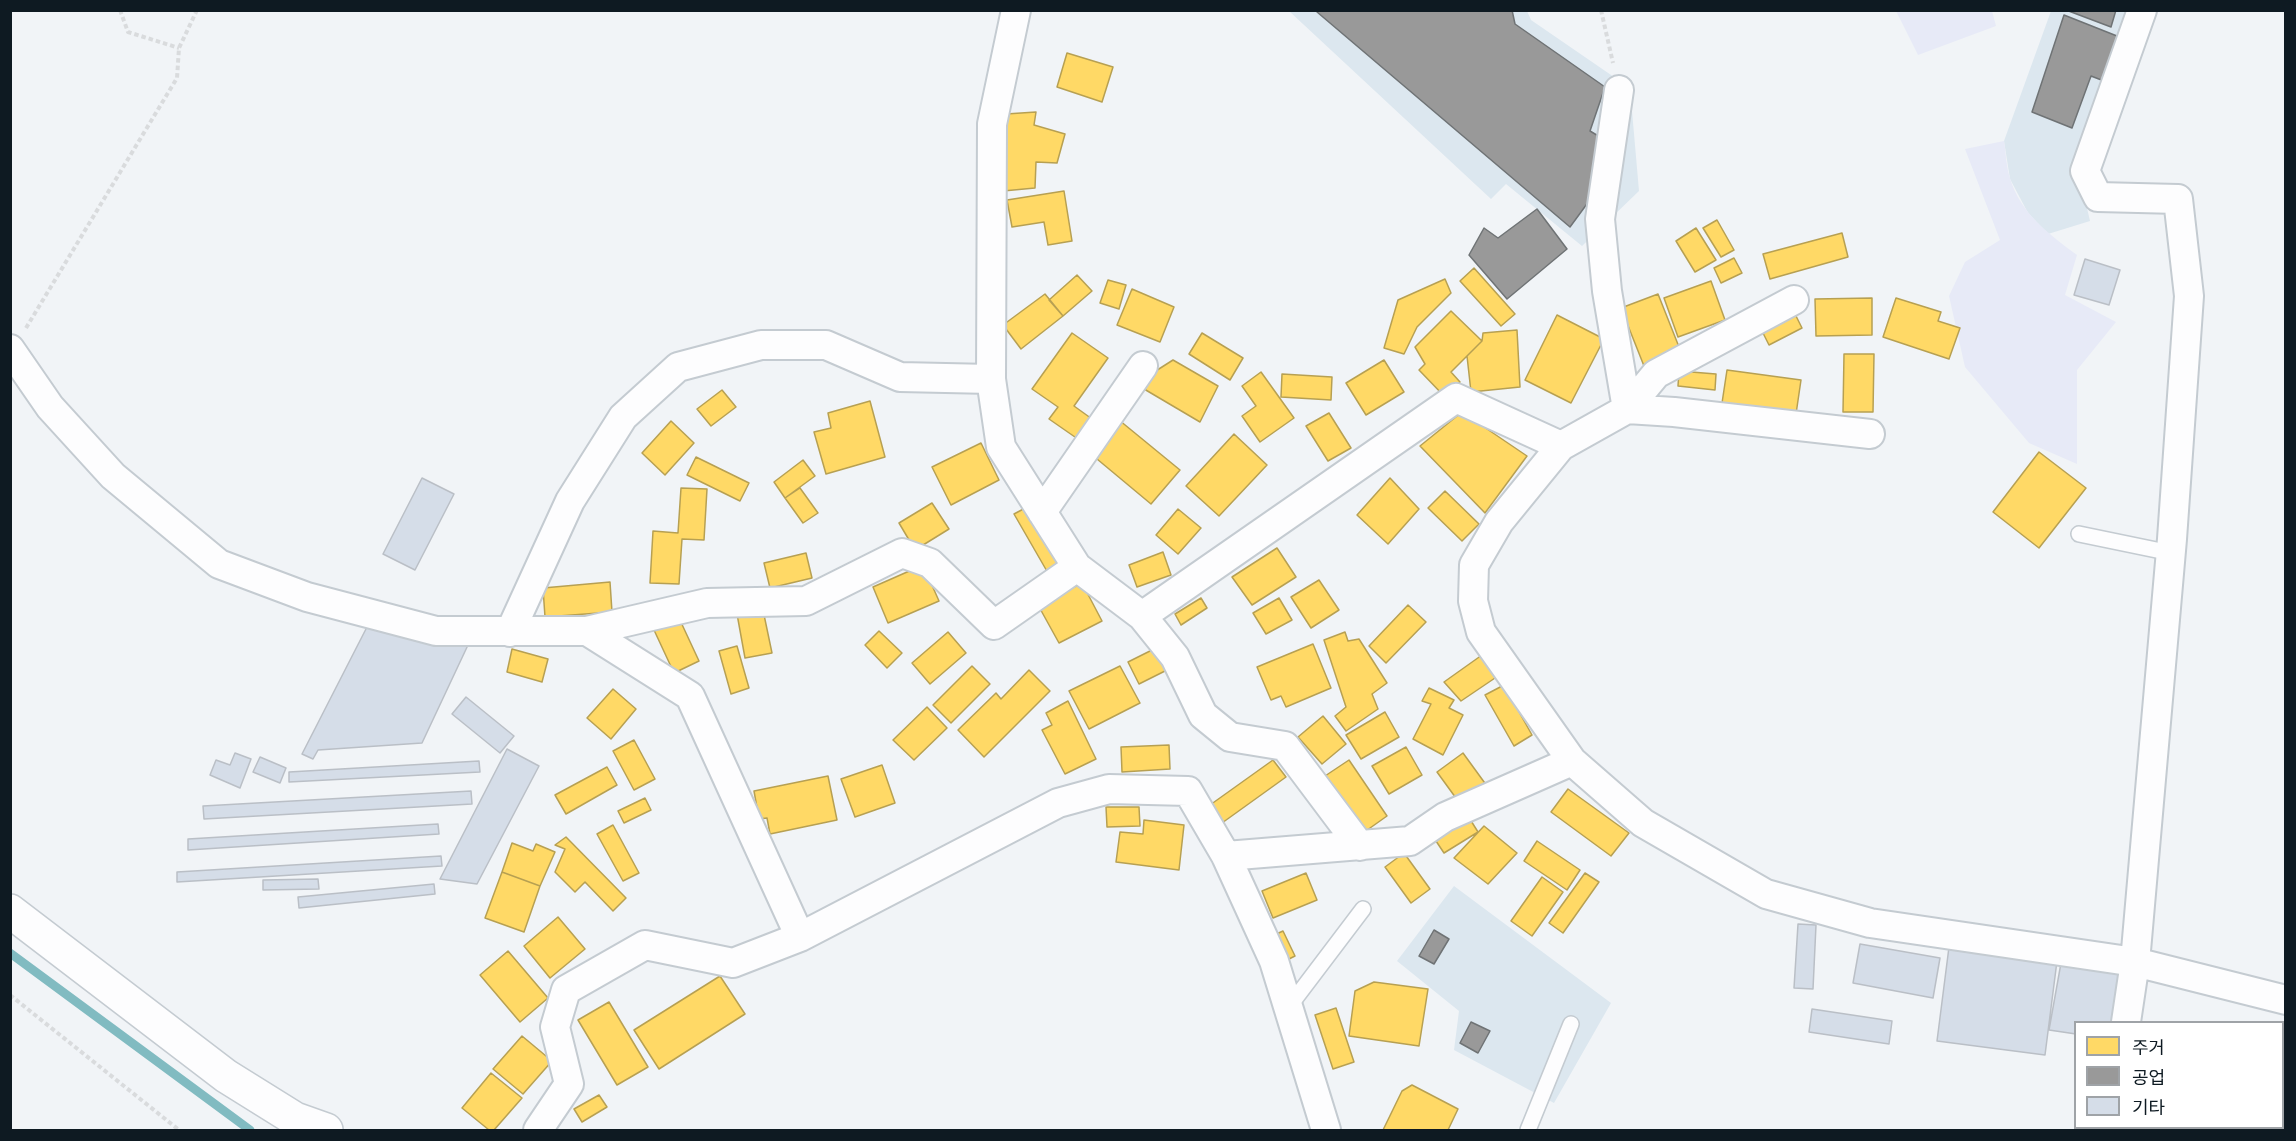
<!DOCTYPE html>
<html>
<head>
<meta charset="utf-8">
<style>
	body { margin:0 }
	#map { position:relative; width:2296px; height:1141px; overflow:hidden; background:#f1f4f7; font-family:"DejaVu Sans","Noto Sans KR",sans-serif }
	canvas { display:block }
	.frame { position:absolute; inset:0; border:12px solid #0e1a22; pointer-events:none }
	.legend { position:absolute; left:2074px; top:1021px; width:210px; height:108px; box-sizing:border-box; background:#fff; border:2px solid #9fa3a7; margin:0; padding:8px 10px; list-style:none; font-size:18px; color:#0e1a22 }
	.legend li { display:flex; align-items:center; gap:12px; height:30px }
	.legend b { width:30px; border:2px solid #9fa3a7 }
</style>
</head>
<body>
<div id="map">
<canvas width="2296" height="1141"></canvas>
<div class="frame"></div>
<ul class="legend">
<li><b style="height:16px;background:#ffd966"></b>주거</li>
<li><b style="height:16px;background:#999"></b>공업</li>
<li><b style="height:16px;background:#d5dde8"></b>기타</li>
</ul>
</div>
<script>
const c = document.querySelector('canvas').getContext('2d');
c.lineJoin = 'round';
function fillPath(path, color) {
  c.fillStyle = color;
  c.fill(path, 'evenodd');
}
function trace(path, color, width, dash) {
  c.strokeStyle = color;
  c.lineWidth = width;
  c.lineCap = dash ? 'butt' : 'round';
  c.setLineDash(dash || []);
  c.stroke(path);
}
fillPath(new Path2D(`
	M1289,11H1527L1531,20L1630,88L1639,191L1582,246L1506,184L1491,199Z
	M2051,11H2132L2077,165L2090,221L2048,234L2028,213L2010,179L2004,141Z
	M1454,886L1611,1003L1554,1103L1454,1050L1459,1011L1397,961Z`), '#dce7ef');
fillPath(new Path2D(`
	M1896,11H1992L1996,26L1918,55Z
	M2004,141C2006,153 2006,166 2010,178C2020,213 2050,235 2077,255L2065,295L2116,322L2077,370V464L2029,443L1965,367L1949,296L1965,262L2000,240L1965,149Z`), '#e7eaf7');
const homes = new Path2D(`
	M1067,53L1113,67L1102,102L1057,87Z
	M1036,112L1034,125L1065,134L1057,163L1036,162L1035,188L1003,191L1006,114Z
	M1064,191L1072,241L1048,245L1044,222L1012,227L1007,200Z
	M1717,220L1734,250L1721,257L1703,228Z
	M1696,228L1716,260L1695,272L1676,241Z
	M1842,233L1848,257L1770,279L1763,254Z
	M1734,258L1742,273L1721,283L1714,268Z
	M1474,268L1515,314L1501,326L1460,281Z
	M1077,275L1092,291L1063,316L1049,300Z
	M1445,279L1451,293L1417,327L1404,354L1384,348L1398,300Z
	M1108,280L1126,285L1119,309L1100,303Z
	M1711,281L1725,320L1678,337L1664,298Z
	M1132,289L1174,307L1160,342L1117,325Z
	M1045,294L1063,316L1021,349L1003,325Z
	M1658,294L1681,352L1644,366L1621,308Z
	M1872,298V335L1816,336L1815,299Z
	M1896,298L1941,312L1938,321L1960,328L1949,359L1883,337Z
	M1451,311L1482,341L1451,372L1460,382L1445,397L1419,370L1425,364L1415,347Z
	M1794,312L1802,328L1769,345L1761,329Z
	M1557,315L1604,339L1571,403L1525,380Z
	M1517,330L1520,387L1471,392L1467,356L1482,341L1483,333Z
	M1072,333L1108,358L1074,406L1099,424L1085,444L1049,419L1058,407L1032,389Z
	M1202,333L1243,358L1230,380L1189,354Z
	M1844,354H1874L1873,412H1843Z
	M1173,360L1218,386L1200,422L1139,386L1151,374Z
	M1384,360L1404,392L1366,415L1346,383Z
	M1727,370L1801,380L1796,414L1722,403Z
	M1679,371L1716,374L1715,390L1678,386Z
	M1261,372L1294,418L1260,442L1242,416L1256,406L1242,386Z
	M1282,374L1332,377L1331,400L1281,397Z
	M722,390L736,407L711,426L697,409Z
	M870,401L885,457L826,474L814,432L831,428L828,413Z
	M1462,412L1527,456L1485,513L1420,446Z
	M1329,413L1351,448L1328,461L1306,426Z
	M1119,420L1180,470L1151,504L1091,454Z
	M671,421L694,443L665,475L642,453Z
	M1234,434L1267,465L1219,516L1186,486Z
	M981,443L999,480L951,505L932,467Z
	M2039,452L2086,488L2039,548L1993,512Z
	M696,457L749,483L740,501L687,475Z
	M803,460L815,476L785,498L774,482Z
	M1390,478L1419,509L1388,544L1357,515Z
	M681,488L707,489L704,540L682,539L679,584L650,583L653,531L678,533Z
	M800,488L818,513L803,523L785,498Z
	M1445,491L1479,524L1462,541L1428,508Z
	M932,503L949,529L915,550L899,523Z
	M1029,506L1062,565L1048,573L1014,514Z
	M1178,509L1201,528L1178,554L1156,535Z
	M1277,548L1296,577L1252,605L1232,577Z
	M1163,552L1171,575L1137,587L1129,565Z
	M806,553L812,578L770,588L764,563Z
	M923,565L939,601L888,623L873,587Z
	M1319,580L1339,610L1311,628L1291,597Z
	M610,582L612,612L545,617L543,588Z
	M1082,583L1102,621L1059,643L1038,605Z
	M1201,598L1207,608L1181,625L1175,614Z
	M1279,598L1292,620L1266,634L1253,613Z
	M1408,605L1426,622L1386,663L1369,646Z
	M763,610L772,653L745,658L737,614Z
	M679,618L699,661L674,673L654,630Z
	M879,631L902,653L887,668L865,645Z
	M948,632L966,653L930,684L912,663Z
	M1345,632L1348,641L1359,639L1387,683L1372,694L1378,709L1346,731L1335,716L1346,707L1324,640Z
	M1313,644L1331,688L1286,707L1281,696L1271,700L1257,667Z
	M737,646L749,688L731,694L719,651Z
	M1156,648L1167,670L1139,684L1128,662Z
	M512,649L548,659L542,682L507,672Z
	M1482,655L1498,676L1461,701L1444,682Z
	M972,666L990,684L951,723L933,705Z
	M1120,666L1140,703L1089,729L1069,691Z
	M1029,670L1050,691L984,757L958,730L996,693L1001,699Z
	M1504,685L1532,735L1514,746L1485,695Z
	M1429,688L1454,700L1449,708L1463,715L1443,755L1413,739L1431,704L1422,701Z
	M613,689L636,709L611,739L587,718Z
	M1068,701L1096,759L1065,774L1042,730L1052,725L1046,713Z
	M927,707L947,728L914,760L893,740Z
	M1385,712L1399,737L1361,759L1346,735Z
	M1323,716L1346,744L1322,764L1298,737Z
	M634,740L655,779L634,790L613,751Z
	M1169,745L1170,769L1122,772L1121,747Z
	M1406,747L1422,775L1389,794L1372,766Z
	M1463,753L1487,786L1461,805L1437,772Z
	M1273,760L1286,777L1222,823L1210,805Z
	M1349,760L1387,816L1363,833L1325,776Z
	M882,765L895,803L855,817L841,779Z
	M607,767L617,785L566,814L555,795Z
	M828,776L837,820L770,834L767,818L759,819L754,791Z
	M1568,789L1629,833L1611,856L1551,812Z
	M645,798L651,810L624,823L618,811Z
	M1106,807H1139L1140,826L1107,827Z
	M1468,816L1478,832L1444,853L1434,838Z
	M1144,820L1184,825L1179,870L1116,862L1120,832L1143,834Z
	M613,825L639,873L623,881L597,834Z
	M1484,826L1517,853L1488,884L1454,858Z
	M566,837L626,898L613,911L585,882L575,892L555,872L565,849L555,845Z
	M1537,841L1580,870L1567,890L1524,861Z
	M512,843L533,851L536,844L555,852L540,886L502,872Z
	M1404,853L1430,889L1411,903L1385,867Z
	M502,872L540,886L524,932L485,918Z
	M1306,873L1317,900L1273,918L1262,891Z
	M1585,873L1599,882L1563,933L1549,923Z
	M1542,877L1563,892L1532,936L1511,921Z
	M558,917L585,949L550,978L524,946Z
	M1283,931L1295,956L1283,962L1272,936Z
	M508,951L548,998L520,1022L480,975Z
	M720,976L745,1014L659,1069L634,1030Z
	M1374,982L1428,989L1419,1046L1349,1036L1355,991Z
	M609,1002L648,1067L617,1085L578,1020Z
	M1336,1008L1354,1062L1333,1069L1315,1015Z
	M522,1036L552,1061L523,1094L493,1069Z
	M491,1073L522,1098L494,1130H489L462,1108Z
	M1412,1085L1458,1109L1448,1130H1383L1402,1091Z
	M599,1095L607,1107L582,1122L574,1109Z`);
fillPath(homes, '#ffd966');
trace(homes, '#b7a052', 1.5);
const industry = new Path2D(`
	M1319,10H1512L1515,24L1605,87L1590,131L1600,137L1595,193L1570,227L1317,12Z
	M2066,10H2116L2111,27Z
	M2064,15L2122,38L2104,81L2091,76L2072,128L2032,112Z
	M1537,209L1567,249L1507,299L1469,255L1484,228L1498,238Z
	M1434,930L1449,939L1434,964L1419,956Z
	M1471,1022L1490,1031L1478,1053L1460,1043Z`);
fillPath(industry, '#999');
trace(industry, '#6f7375', 1.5);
trace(new Path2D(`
	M10,953L250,1130
	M2282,1043L2286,1037
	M2219,1130L2221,1128`), '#81bbc1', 9);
const building = new Path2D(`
	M2085,259L2120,270L2109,305L2074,295Z
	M422,478L454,494L415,570L383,554Z
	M368,625L468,645L422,743L318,750L313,759L302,754Z
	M466,697L514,736L500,753L452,714Z
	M507,749L539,766L477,884L440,879Z
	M235,753L251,759L240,788L210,775L216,760L230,765Z
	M260,757L286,768L280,783L253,772Z
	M479,761L480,772L289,782V772Z
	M471,791L472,804L204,819L203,806Z
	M438,824L439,834L188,850V839Z
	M441,856L442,866L177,882V872Z
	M318,879L319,889L263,890V880Z
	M434,884L435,894L299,908L298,897Z
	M1798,924L1816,925L1813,989L1794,988Z
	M1860,944L1940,958L1933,998L1853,983Z
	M1949,947L2057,961L2045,1055L1937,1041Z
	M2061,963L2123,974L2114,1022H2076V1034L2049,1030Z
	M1812,1009L1892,1021L1889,1044L1809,1032Z`);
fillPath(building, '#d5dde8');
trace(building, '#babfc6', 1.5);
const lane = new Path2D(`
	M2079,534L2171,553
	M1288,1008L1363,909
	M1528,1130L1571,1024`);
const street = new Path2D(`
	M1016,10L992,124L991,379L1001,447L1077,567
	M1619,90L1600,219L1607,291L1627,409L1674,412L1870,434
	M10,349L50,407L113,476L219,564L307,597L436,631H587L690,696L800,937
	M1042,512L1143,366
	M1142,616L1175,657L1203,715L1230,737L1285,746L1360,846
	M587,631L707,603L806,601L902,553L930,563L994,625L1077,567L1142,616L1456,398L1561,446
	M510,632L570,501L623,417L678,367L761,345H826L900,377L991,379
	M1572,761L1481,632L1473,601L1474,565L1499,522L1561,446L1627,409L1656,374L1794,300
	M1226,856L1410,841L1445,817L1572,761L1643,823L1766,894L1870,923L2135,962L2286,1000
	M2126,1022L2135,962L2172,539L2189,296L2178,199L2098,197L2085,171L2142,10
	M538,1130L569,1084L555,1027L566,990L645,945L733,963L800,937L1058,803L1109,789L1188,791L1226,856L1274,961L1326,1130
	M2102,1130V1128`);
const secondary = new Path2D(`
	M10,911L226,1076L295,1119L326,1130`);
trace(lane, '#c4cbd1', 18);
trace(street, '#c4cbd1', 32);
trace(secondary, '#c4cbd1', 36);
trace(new Path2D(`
	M120,10L128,32L179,48
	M1601,10L1613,63
	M26,328L177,78L179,48L197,10
	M10,995L179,1130`), '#d9dbdd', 4, [4.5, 3]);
trace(lane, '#fdfdfe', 15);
trace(street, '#fdfdfe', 28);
trace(secondary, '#fdfdfe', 33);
</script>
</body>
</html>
